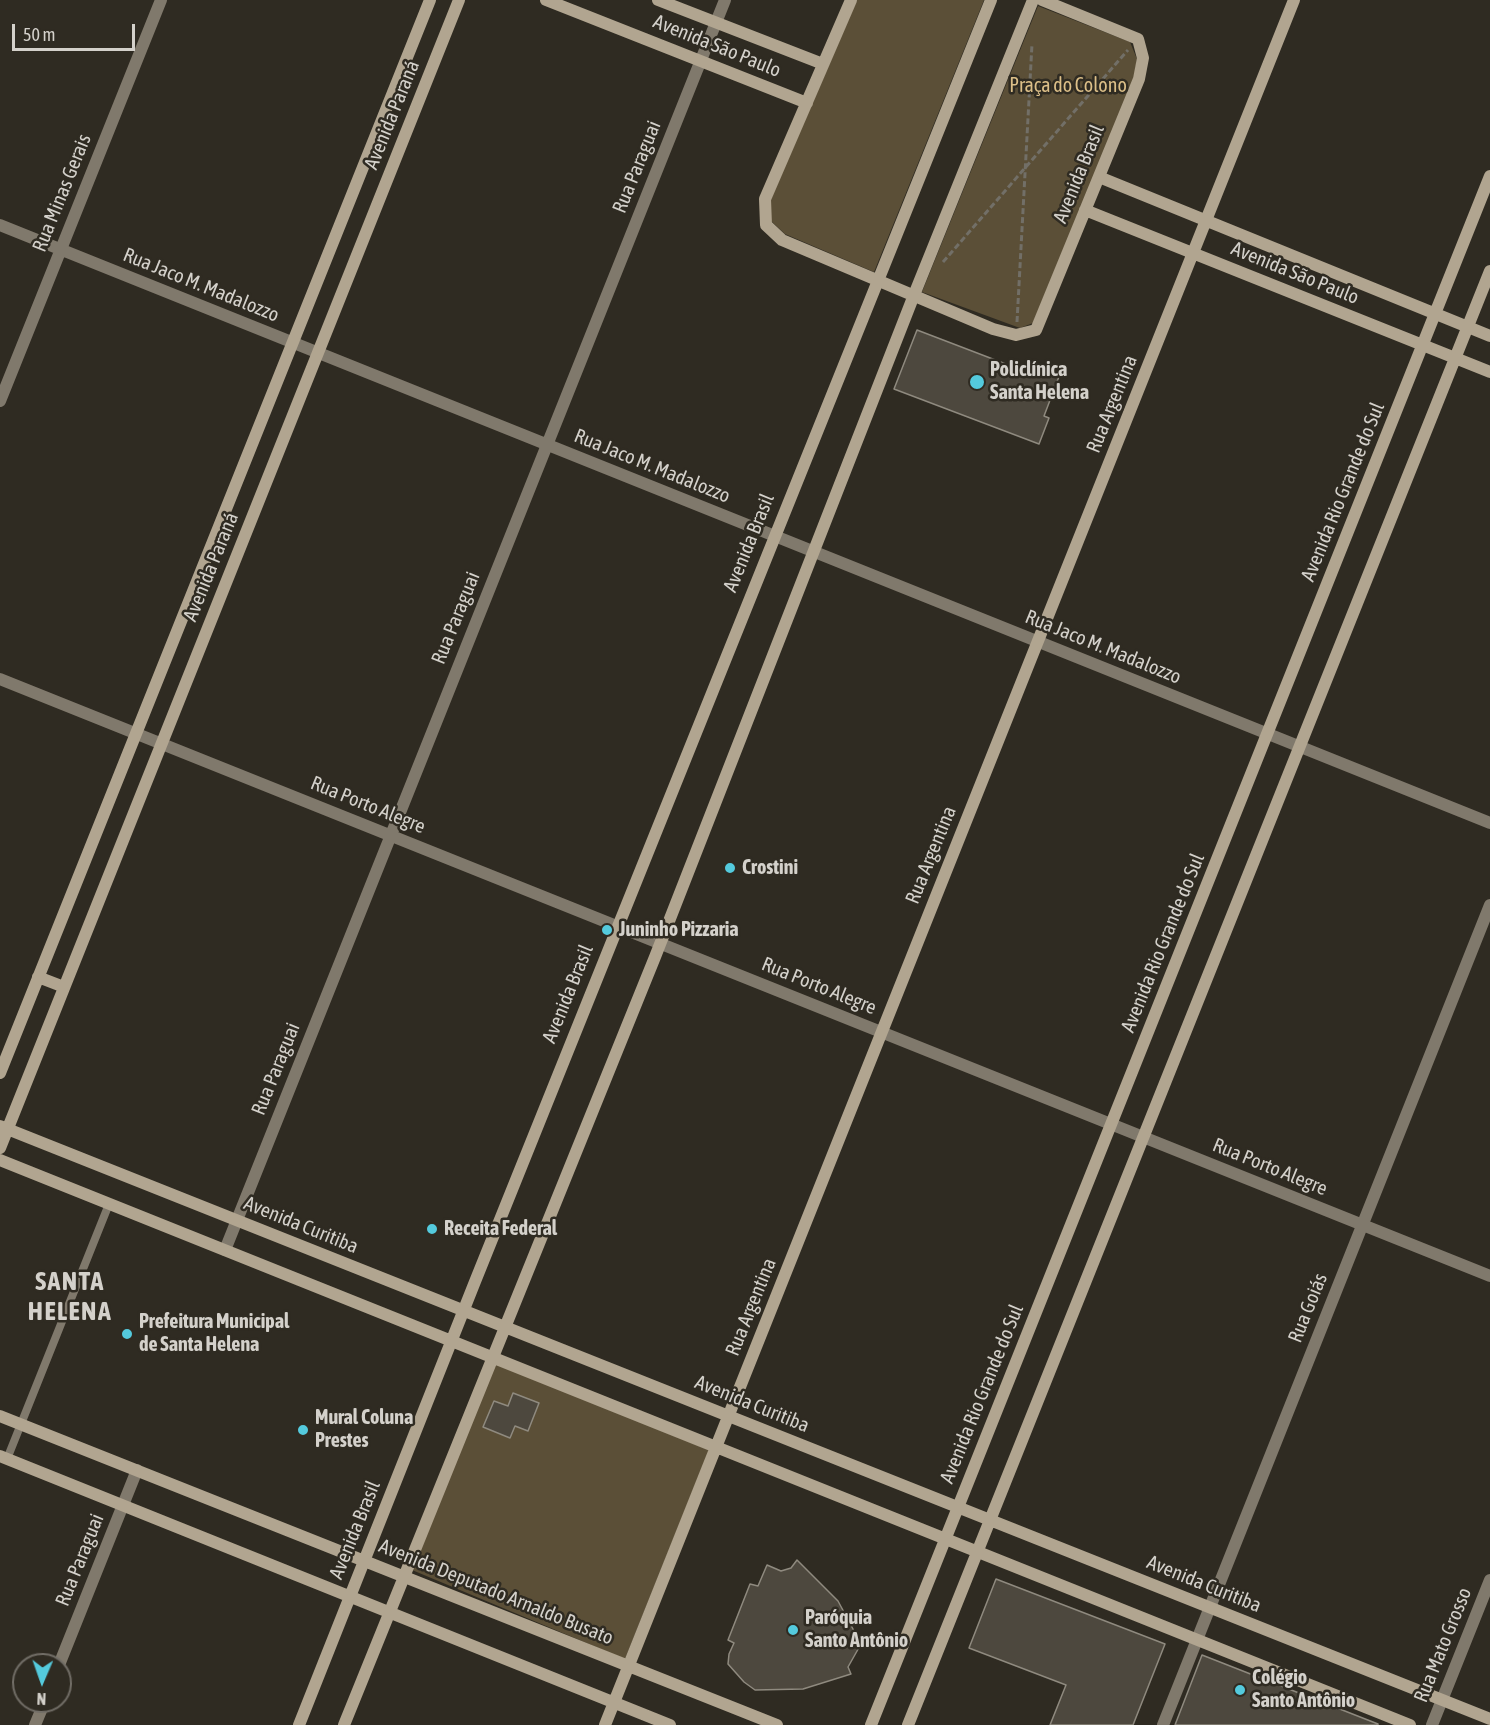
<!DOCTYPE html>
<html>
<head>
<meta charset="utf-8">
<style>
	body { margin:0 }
	#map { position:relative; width:1490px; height:1725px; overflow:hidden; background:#2f2b22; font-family:"Asap Condensed",sans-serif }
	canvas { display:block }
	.north { position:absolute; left:12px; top:1653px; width:60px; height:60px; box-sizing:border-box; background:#2f2b22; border:2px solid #716d66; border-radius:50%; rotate:182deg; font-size:16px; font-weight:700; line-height:24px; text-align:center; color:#d4d1cb }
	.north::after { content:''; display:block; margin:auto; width:21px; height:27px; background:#54cadd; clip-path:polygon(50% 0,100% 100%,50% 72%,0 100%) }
	.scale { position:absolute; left:12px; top:24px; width:123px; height:27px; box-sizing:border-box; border:3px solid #d4d1cb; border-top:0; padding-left:8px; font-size:18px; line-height:21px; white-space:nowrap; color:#d4d1cb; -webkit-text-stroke:4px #2f2b22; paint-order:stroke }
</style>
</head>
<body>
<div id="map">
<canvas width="1490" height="1725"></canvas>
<div class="north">N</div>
<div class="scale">50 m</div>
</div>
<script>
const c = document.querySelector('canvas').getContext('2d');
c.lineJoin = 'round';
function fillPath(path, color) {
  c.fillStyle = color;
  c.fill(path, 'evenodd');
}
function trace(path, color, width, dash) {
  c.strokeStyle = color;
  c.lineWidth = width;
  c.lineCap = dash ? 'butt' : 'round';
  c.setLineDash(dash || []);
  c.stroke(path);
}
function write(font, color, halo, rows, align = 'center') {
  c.font = font + ' "Asap Condensed",sans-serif';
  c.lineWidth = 5;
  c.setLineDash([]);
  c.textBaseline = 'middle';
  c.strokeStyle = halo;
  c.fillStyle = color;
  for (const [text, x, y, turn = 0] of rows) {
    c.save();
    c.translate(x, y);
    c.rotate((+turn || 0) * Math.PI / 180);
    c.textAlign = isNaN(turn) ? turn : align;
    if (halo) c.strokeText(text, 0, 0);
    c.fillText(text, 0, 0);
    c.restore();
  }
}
fillPath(new Path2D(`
	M857,0H984L874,272L785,234L771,221L770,201Z
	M1038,6L1130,42L1137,59L1134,78L1033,323L1020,328L922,292Z
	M494,1363L709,1450L625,1659L412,1570Z`), '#5b4f37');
const building = new Path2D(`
	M917,330L1032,374L1036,365L1060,374L1044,416L1049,418L1039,444L894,389Z
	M513,1393L539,1403L528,1431L515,1426L510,1438L483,1427L494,1401L508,1406Z
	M797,1560L838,1601L861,1644L848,1667L851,1674L803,1689L755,1690L744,1682L728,1664L729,1654L734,1643L728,1640L750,1584L758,1586L767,1565L781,1571L791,1568Z
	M996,1579L1165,1644L1133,1725H1050L1066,1685L969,1648Z
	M1202,1655L1378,1724V1725H1175Z`);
fillPath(building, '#4d483e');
trace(building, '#8f8a7f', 1.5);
trace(new Path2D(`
	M943,262L1128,50
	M1017,322L1032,44`), '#726f67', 3, [6, 3]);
trace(new Path2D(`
	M7,1459L109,1204`), '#80796c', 8);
trace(new Path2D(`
	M0,225L1490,823
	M0,401L161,0
	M0,679L1490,1276
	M225,1250L725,0
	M59,1665L137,1470
	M35,1725L45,1701
	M1163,1725L1490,905
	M1432,1725L1490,1580`), '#80796c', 12);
trace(new Path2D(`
	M546,0L807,103
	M658,0L823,64
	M851,0L765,199L766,225L782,240L993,329L1016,335L1036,330L1139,79L1143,58L1138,39L1042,0
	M1099,177L1490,336
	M1085,210L1490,372
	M38,977L64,987
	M0,1073L430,0
	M0,1126L1490,1719
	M0,1148L459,0
	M0,1160L1410,1725
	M0,1416L777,1725
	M0,1456L670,1725
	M299,1725C527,1149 757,574 991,0
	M344,1725L655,957L914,295L1033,0
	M605,1725L1294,0
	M871,1725L1490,176
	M908,1725L1490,271`), '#b1a590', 12);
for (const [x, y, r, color] of [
	[977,382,8,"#54cadd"],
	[730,868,6,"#54cadd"],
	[607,930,6,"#54cadd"],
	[432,1229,6,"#54cadd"],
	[127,1334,6,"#54cadd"],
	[303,1430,6,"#54cadd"],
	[793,1630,6,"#54cadd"],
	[1240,1690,6,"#54cadd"]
]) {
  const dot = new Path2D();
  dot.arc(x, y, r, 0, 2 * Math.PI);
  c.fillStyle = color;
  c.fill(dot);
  trace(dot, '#2f2b22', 2);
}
write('20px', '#d4d1cb', '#2f2b22', [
	["Avenida São Paulo",717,46,22],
	["Avenida Paraná",392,115,-68],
	["Rua Paraguai",637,167,-68],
	["Avenida Brasil",1079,174,-68],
	["Rua Minas Gerais",62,193,-68],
	["Avenida São Paulo",1295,273,22],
	["Rua Jaco M. Madalozzo",201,285,22],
	["Rua Argentina",1112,404,-68],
	["Rua Jaco M. Madalozzo",652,466,22],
	["Avenida Rio Grande do Sul",1343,492,-68],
	["Avenida Brasil",749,543,-68],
	["Avenida Paraná",211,567,-68],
	["Rua Paraguai",456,618,-68],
	["Rua Jaco M. Madalozzo",1103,647,22],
	["Rua Porto Alegre",368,805,22],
	["Rua Argentina",931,855,-68],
	["Avenida Rio Grande do Sul",1163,943,-68],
	["Rua Porto Alegre",819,986,22],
	["Avenida Brasil",568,994,-68],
	["Rua Paraguai",276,1069,-68],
	["Rua Porto Alegre",1270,1167,22],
	["Avenida Curitiba",301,1225,22],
	["Rua Argentina",751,1307,-68],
	["Rua Goiás",1308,1308,-68],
	["Avenida Rio Grande do Sul",982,1394,-68],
	["Avenida Curitiba",752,1404,22],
	["Avenida Brasil",355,1530,-68],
	["Rua Paraguai",80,1560,-68],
	["Avenida Curitiba",1204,1584,22],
	["Avenida Deputado Arnaldo Busato",496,1592,22],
	["Rua Mato Grosso",1443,1645,-68]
]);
write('20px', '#dcbf88', '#2f2b22', [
	["Praça do Colono",1068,86]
]);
write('bold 20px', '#d4d1cb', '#2f2b22', [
	["Policlínica",990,370],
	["Santa Helena",990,393],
	["Crostini",742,868],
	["Juninho Pizzaria",619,930],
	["Receita Federal",444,1229],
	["Prefeitura Municipal",139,1322],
	["de Santa Helena",139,1345],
	["Mural Coluna",315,1418],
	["Prestes",315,1441],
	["Paróquia",805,1618],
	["Santo Antônio",805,1641],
	["Colégio",1252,1678],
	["Santo Antônio",1252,1701]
], 'left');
c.letterSpacing = '1.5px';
write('bold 26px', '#d4d1cb', '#2f2b22', [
	["SANTA",70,1282],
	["HELENA",70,1312]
]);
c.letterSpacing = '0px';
</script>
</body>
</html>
